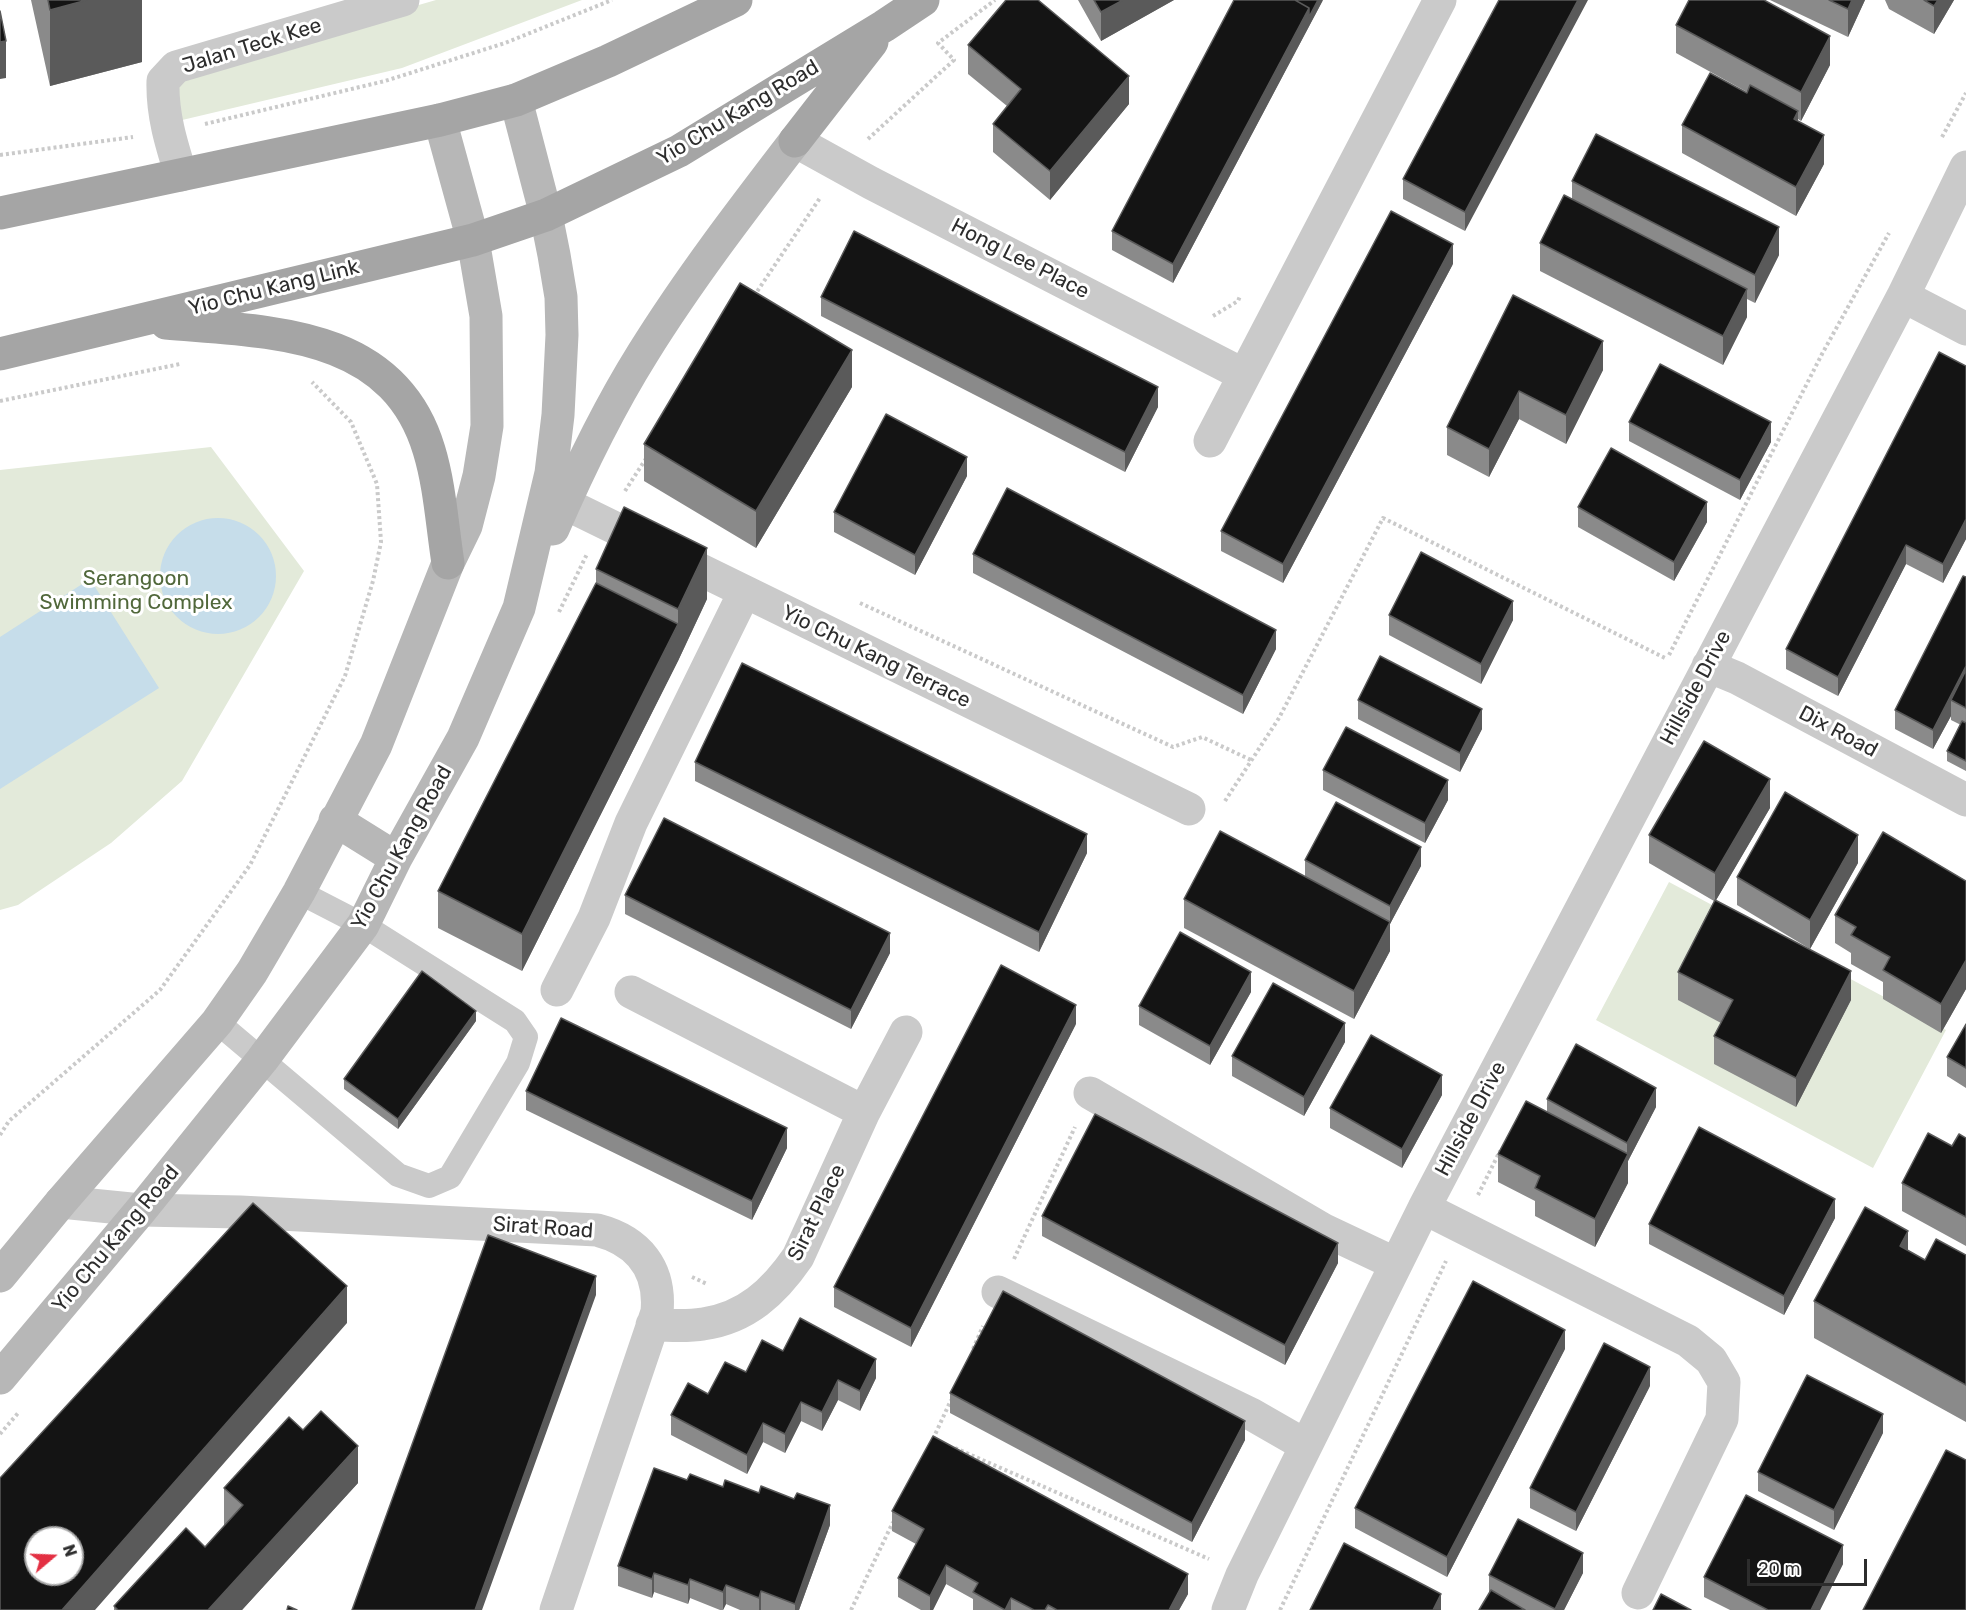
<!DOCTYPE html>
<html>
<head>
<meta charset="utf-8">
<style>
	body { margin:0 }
	#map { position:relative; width:1966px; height:1610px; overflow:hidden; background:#fff; font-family:Rubik,sans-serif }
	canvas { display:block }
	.north { position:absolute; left:24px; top:1526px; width:60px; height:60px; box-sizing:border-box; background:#fff; border:2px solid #ababab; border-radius:50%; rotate:71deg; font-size:16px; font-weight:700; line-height:24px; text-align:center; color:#2d2d2d }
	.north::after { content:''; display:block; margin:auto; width:21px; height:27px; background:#e33043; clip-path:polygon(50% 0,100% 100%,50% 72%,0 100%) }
	.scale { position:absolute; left:1747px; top:1559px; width:120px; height:27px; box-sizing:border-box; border:3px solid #2d2d2d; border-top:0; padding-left:8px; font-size:18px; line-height:21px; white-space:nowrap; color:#2d2d2d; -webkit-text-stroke:4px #fff; paint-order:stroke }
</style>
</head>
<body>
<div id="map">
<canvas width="1966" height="1610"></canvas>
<div class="north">N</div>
<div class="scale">20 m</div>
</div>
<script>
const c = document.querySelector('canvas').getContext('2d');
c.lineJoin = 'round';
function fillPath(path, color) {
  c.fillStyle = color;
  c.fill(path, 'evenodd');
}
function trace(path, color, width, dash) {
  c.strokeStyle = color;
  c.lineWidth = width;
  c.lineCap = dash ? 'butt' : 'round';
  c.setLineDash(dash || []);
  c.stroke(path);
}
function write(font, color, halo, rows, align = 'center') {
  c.font = font + ' Rubik,sans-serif';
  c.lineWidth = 6;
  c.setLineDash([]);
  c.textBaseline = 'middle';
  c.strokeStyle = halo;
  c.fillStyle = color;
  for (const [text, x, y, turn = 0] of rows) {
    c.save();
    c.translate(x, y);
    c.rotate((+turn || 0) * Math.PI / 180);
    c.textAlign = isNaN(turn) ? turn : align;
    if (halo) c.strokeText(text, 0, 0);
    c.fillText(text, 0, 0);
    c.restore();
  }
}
fillPath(new Path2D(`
	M436,0H582L402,68L178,121L177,77L201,68Z
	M211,447L304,571L182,781L111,843L18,905L0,910V470Z
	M1669,882L1946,1030L1873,1168L1596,1020Z`), '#e3eada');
fillPath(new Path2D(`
	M160 576a58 58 0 1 1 116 0a58 58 0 1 1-116 0Z
	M90,579L159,688L0,789V637Z`), '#c6ddea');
trace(new Path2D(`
	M205,124L385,81L505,43L612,0
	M1942,137L1966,93
	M868,139L954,60L938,43L995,0
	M0,155L133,137
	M754,296L820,198
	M1213,316L1238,301L1240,296
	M0,401L180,364
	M625,491L647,457
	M860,603L1173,747L1202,737L1251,760
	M559,612L587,554
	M1669,655L1822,354L1889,233
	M1225,801L1279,718L1383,518L1667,659
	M0,1135L9,1121L160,990L250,865L345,676L373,581L381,542L377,484L351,422L312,382
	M1478,1195L1500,1151
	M1014,1259L1075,1127
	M692,1277L707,1284
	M973,1349L983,1326
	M0,1434L19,1412
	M933,1439L951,1400
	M955,1448L1209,1559
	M851,1610L893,1522
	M1280,1610L1446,1261`), '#cacaca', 4, [3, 3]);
trace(new Path2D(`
	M217,1022L398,1175L429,1186L450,1177L518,1063L526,1037L515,1021L363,925L299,892`), '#cacaca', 24);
trace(new Path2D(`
	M795,141L871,183L1244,375
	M181,175C171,143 162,114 163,81L176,67L403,0
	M1903,296L1966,329
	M1210,441L1440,0
	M564,503L1189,809
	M1708,666L1737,678L1966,800
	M557,990L594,918L631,823L744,593
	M631,992L864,1112
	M1090,1093L1324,1230L1396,1264
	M61,1202L141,1210L240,1212L597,1230C639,1241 661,1269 657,1312L556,1610
	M1424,1208L1688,1341L1711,1360L1724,1382L1722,1419L1638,1593
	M998,1292L1251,1414L1305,1445
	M652,1325C669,1325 686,1327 703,1324C746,1318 774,1292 798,1257L864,1112L906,1032
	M1228,1610L1242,1575L1424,1208L1903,296L1966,167`), '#cacaca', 33);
trace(new Path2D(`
	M553,529C579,469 608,409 643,353C689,279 742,210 795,141
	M335,820L396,858
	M0,1276L61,1202L217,1022L252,972L299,892L376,745L448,563L466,526L479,476L487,426L486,316L473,240L440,120
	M0,1378L141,1210L262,1060L363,925L396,858L463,738L519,608L551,473L558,415L562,335L561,297L554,255L546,215L516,100`), '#b7b7b7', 33);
trace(new Path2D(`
	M795,141L872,42
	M0,213L440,120L516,100L608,61L736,0
	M166,323C269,332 393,330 429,450C440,486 442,525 448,563
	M0,354L473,240L546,215L679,151L884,26L923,0`), '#a5a5a5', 33);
fillPath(new Path2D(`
	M31,0H142V62L50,86Z
	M1078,0H1174L1101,41Z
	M1323,0L1173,283L1112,250V231Z
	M1499,0L1465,231L1403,199V179Z
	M1770,0H1865L1848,37Z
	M1885,0H1954L1934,34L1889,9Z
	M1676,25L1830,65L1801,121L1798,119V121L1824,164L1796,216L1682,153V125L1747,93V92L1676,53Z
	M968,45L1129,104L1050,200L993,152V124L1007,106L968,74Z
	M1572,181L1779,255L1755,303L1747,299V317L1723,365L1540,271V243L1572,199Z
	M1453,264L1283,583L1221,551V531Z
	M1513,295L1603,370L1566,444L1519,419L1489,477L1447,455V427Z
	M821,297L1158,407L1125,472L821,316Z
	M1966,366V539L1943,583L1906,564L1838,696L1786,669V649Z
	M852,387L756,548L644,481V444Z
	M1629,422L1771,442L1740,500L1629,441Z
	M967,476L915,575L834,532V512Z
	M1578,507L1707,522L1674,581L1578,527Z
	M973,554L1276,649L1243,714L973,573Z
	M596,569L707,599L678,661L522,971L438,928V891L596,583Z
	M1966,577V771L1947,761V751L1961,725L1951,720V716L1933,749L1895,729V710Z
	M1389,615L1513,620L1481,684L1389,635Z
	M1358,700L1482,729L1460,772L1358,719Z
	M695,762L1087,853L1039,952L695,781Z
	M1323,770L1448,800L1425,843L1323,790Z
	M1770,808L1716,900L1851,1000L1796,1107L1714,1064V1036L1721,1023L1678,1000V972L1714,901L1649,863V835Z
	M1305,860L1421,866L1390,924V951L1354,1019L1184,928V899L1305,877Z
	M1858,863L1810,949L1737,905V877Z
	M1966,881V989L1941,1033L1883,999V982L1851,964V953L1835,943V915Z
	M625,895L890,953L851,1029L625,914Z
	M1251,992L1210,1065L1139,1025V1006Z
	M476,1021L398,1129L344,1089V1079Z
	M1076,1024L911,1347L834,1307V1287Z
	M1966,1024V1088L1947,1076V1057Z
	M1345,1042L1304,1116L1232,1076V1056Z
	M526,1091L787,1148L752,1220L526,1110Z
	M1442,1095L1402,1168L1330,1128V1108Z
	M1547,1099L1656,1107L1628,1161V1183L1595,1247L1535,1216V1201L1498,1182V1154L1547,1112Z
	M1966,1138V1246L1902,1211V1183L1952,1146Z
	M1042,1216L1338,1263L1285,1365L1042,1236Z
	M1835,1218L1784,1315L1649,1244V1224Z
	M1908,1251L1925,1260L1966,1255V1422L1814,1338V1301Z
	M1565,1349L1447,1577L1355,1528V1508Z
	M783,1351L876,1378L860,1411L838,1400L822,1431L801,1421L785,1453L763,1442L747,1474L671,1435V1415Z
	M1650,1386L1576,1531L1530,1508V1488Z
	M950,1393L1245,1440L1192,1542L950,1413Z
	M1883,1433L1834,1530L1758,1491V1472Z
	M358,1483L242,1610H114V1606L205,1547L224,1526V1488Z
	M892,1511L1188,1594L1179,1610H973V1599L946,1584L933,1610H921L898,1597V1578L916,1544L892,1531Z
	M830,1525L799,1610H740L726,1604L723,1610H720L690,1598L688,1604L654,1592L652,1598L618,1586V1566Z
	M1843,1564L1820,1610H1730L1704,1597V1577Z
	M1583,1573L1564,1610H1479L1489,1593V1575Z`), '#8a8a8a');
fillPath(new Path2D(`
	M87,0H142V62L50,86V10Z
	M1123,0H1174L1101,41V12Z
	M1318,0H1323L1173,283V264L1309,8Z
	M1578,0H1588L1465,231V212Z
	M1852,0H1865L1848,37V9Z
	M1938,0H1954L1934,34V6Z
	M1830,36V65L1801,121V92Z
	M6,41V78L0,79V42Z
	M1129,76V104L1050,200V171Z
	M1798,111V139L1794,119Z
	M1824,135V164L1796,216V187Z
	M1779,227V255L1755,303V275Z
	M1453,244V264L1283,583V564Z
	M1747,289V317L1723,365V336Z
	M1603,341V370L1566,444V415Z
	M852,350V387L756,548V511Z
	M1158,387V407L1125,472V452Z
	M1519,391V419L1489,477V449Z
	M1771,422V442L1740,500V480Z
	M967,457V476L915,575V555Z
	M1707,502V522L1674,581V562Z
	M1966,519V539L1943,583V564Z
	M1906,545V564L1838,696V677Z
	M707,548V599L678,661L522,971V934L678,624V609Z
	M1513,601V620L1481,684V664Z
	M1276,630V649L1243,714V695Z
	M1966,666V686L1951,700V716L1933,749V730Z
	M1482,709V729L1460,772V753Z
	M1770,779V808L1715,902V873Z
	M1448,780V800L1425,843V823Z
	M1087,834V853L1039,952V932Z
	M1858,835V863L1810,949V920Z
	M1421,847V866L1390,924V951L1354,1019V991L1390,923V906Z
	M890,933V953L851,1029V1010Z
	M1966,960V989L1941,1033V1004Z
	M1851,971V1000L1796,1107V1078Z
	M1251,972V992L1210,1065V1046Z
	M1076,1005V1024L911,1347V1328Z
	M476,1011V1021L398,1129V1119Z
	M1345,1023V1042L1304,1116V1097Z
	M1442,1075V1095L1402,1168V1149Z
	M1656,1088V1107L1628,1161V1183L1595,1247V1219L1627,1156V1143Z
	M787,1128V1148L752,1220V1201Z
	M1835,1199V1218L1784,1315V1296Z
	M1908,1231V1268L1900,1246Z
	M1338,1243V1263L1285,1365V1345Z
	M596,1276V1295L482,1610H475Z
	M347,1286V1323L95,1610H62Z
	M1565,1330V1349L1447,1577V1557Z
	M876,1359V1378L860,1411V1391Z
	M1650,1367V1386L1576,1531V1512Z
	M838,1380V1400L822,1431V1412Z
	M801,1402V1421L785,1453V1434Z
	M1883,1414V1433L1834,1530V1510Z
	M1245,1421V1440L1192,1542V1523Z
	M763,1423V1442L747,1474V1455Z
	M358,1446V1483L242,1610H208Z
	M830,1505V1525L799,1610H795V1604Z
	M1843,1545V1564L1820,1610H1811Z
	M1583,1553V1573L1564,1610H1555Z
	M946,1565V1584L933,1610H930V1596Z
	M654,1573V1592L652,1598V1579Z
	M1188,1574V1594L1179,1610H1169Z
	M690,1579V1598L688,1604V1585Z
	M726,1585V1604L723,1610V1592Z
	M761,1591V1610H759V1598Z
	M1441,1594V1610H1433Z
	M1011,1598V1610H1005Z`), '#5a5a5a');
const building = new Path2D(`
	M48,0H87L50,10Z
	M1006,0H1038L1129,76L1050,171L993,124L1021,89L968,45Z
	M1094,0H1123L1101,12Z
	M1234,0H1295L1309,8L1173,264L1112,231Z
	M1295,0H1318L1309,17V8Z
	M1499,0H1578L1465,212L1403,179Z
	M1689,0H1764L1830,36L1801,92L1676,25Z
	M1829,0H1852L1848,9Z
	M1924,0H1938L1934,6Z
	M0,11L6,41L0,42Z
	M1710,73L1747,93L1750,85L1798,111L1794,119L1824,135L1796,187L1682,125Z
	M1596,134L1779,227L1755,275L1572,181Z
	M1564,195L1747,289L1723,336L1540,243Z
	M1391,211L1453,244L1283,564L1221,531Z
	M854,231L1158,387L1125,452L821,297Z
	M740,283L852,350L756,511L644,444Z
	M1513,295L1603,341L1566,415L1519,391L1489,449L1447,427Z
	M1939,352L1966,366V519L1943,564L1906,545L1838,677L1786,649Z
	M1660,364L1771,422L1740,480L1629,422Z
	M886,414L967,457L915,555L834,512Z
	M1611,448L1707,502L1674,562L1578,507Z
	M1007,488L1276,630L1243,695L973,554Z
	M624,507L707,548L678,609L596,569Z
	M1421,552L1513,601L1481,664L1389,615Z
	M1963,576L1966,577V666L1933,730L1895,710Z
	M596,583L678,624L522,934L438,891Z
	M1380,656L1482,709L1460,753L1358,700Z
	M742,663L1087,834L1039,932L695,762Z
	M1966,670V708L1951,700Z
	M1962,721L1966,723V761L1947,751Z
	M1346,727L1448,780L1425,823L1323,770Z
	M1704,741L1770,779L1715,873L1649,835Z
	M1785,792L1858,835L1810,920L1737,877Z
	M1336,802L1421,847L1390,906L1305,860Z
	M664,818L890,933L851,1010L625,895Z
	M1220,831L1390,922L1354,991L1184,899Z
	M1883,832L1966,881V960L1941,1004L1883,970L1890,957L1851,935L1856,927L1835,915Z
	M1715,900L1851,971L1796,1078L1714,1036L1733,1000L1678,972Z
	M1180,932L1251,972L1210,1046L1139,1006Z
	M1001,965L1076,1005L911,1328L834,1287Z
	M422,971L476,1011L398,1119L344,1079Z
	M1273,983L1345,1023L1304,1097L1232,1056Z
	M561,1018L787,1128L752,1201L526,1091Z
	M1966,1024V1068L1947,1057Z
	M1371,1035L1442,1075L1402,1149L1330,1108Z
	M1576,1044L1656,1088L1627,1143L1547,1099Z
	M1526,1101L1628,1154L1595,1219L1535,1188L1540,1176L1498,1154Z
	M1095,1114L1338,1243L1285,1345L1042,1216Z
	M1699,1127L1835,1199L1784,1296L1649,1224Z
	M1928,1133L1952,1146L1959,1134L1966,1138V1217L1902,1183Z
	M253,1203L347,1286L62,1610H0V1478ZM36,1538H72V1574H36Z
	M1865,1207L1908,1231L1900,1246L1925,1260L1936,1239L1966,1255V1385L1814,1301Z
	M488,1235L596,1276L475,1610H352Z
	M1473,1281L1565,1330L1447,1557L1355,1508Z
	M1003,1291L1245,1421L1192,1523L950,1393Z
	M800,1318L876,1359L860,1391L838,1380L822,1412L801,1402L785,1434L763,1423L747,1455L671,1415L688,1383L708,1394L725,1362L746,1372L762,1340L783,1351Z
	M1604,1343L1650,1367L1576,1512L1530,1488Z
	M1807,1375L1883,1414L1834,1510L1758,1472Z
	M321,1411L358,1446L208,1610H118L114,1606L186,1528L205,1547L243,1505L224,1488L289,1417L303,1430Z
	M933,1436L1188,1574L1169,1610H1057L1048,1605L1045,1610H1034L1011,1598L1005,1610L973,1592L978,1583L946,1565L930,1596L898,1578L924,1529L892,1511Z
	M1946,1450L1966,1460V1610H1863Z
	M654,1468L687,1480L690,1474L723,1487L725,1480L759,1493L761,1486L794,1499L797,1493L830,1505L795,1604L761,1591L759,1598L726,1585L723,1592L690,1579L688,1585L654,1573L652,1579L618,1566Z
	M1746,1495L1843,1545L1811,1610H1768L1704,1577Z
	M1518,1519L1583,1553L1555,1609L1489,1575Z
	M1344,1543L1441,1594L1433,1610H1310Z
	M1491,1590L1525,1610H1479Z
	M1661,1594L1691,1610H1653Z
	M288,1606L297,1610H287Z`);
fillPath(building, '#141414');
trace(building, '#5a5a5a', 1.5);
write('21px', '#2d2d2d', '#fff', [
	["Jalan Teck Kee",252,46,-17],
	["Yio Chu Kang Road",738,113,-31],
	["Hong Lee Place",1020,259,27],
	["Yio Chu Kang Link",274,288,-14],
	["Yio Chu Kang Terrace",876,657,26],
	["Hillside Drive",1696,688,-62],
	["Dix Road",1838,732,28],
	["Yio Chu Kang Road",402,848,-61],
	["Hillside Drive",1471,1119,-62],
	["Sirat Place",817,1213,-64],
	["Sirat Road",543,1228,4],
	["Yio Chu Kang Road",116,1239,-50]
]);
write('21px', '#51683b', '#fff', [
	["Serangoon",136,579],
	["Swimming Complex",136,603]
]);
</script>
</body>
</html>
